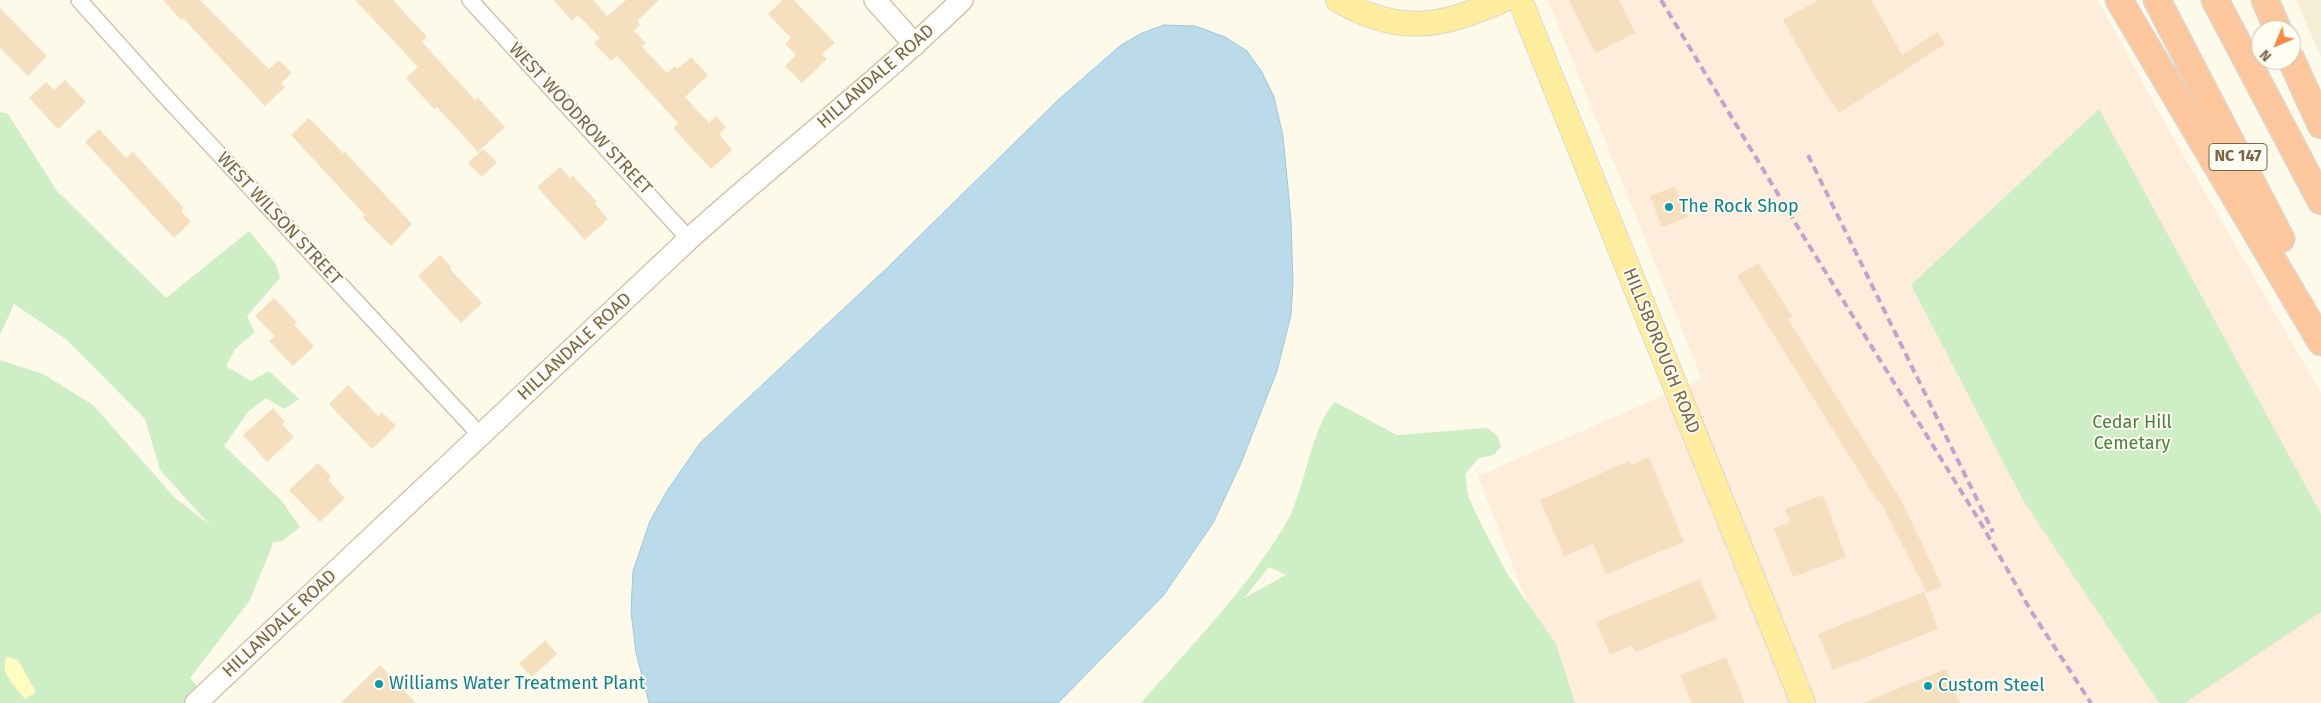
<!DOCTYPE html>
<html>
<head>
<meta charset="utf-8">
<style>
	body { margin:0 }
	#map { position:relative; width:2321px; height:703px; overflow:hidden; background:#fefae9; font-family:"Fira Sans",sans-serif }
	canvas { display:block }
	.north { position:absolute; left:2251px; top:20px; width:50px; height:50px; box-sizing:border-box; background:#fffcf1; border:1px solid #cbc0ae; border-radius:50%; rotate:225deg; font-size:14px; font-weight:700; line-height:20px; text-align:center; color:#7c6549 }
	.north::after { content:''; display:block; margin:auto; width:18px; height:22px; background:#f08b46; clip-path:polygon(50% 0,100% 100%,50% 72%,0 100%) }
</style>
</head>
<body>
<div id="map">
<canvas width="2321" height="703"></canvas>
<div class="north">N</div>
</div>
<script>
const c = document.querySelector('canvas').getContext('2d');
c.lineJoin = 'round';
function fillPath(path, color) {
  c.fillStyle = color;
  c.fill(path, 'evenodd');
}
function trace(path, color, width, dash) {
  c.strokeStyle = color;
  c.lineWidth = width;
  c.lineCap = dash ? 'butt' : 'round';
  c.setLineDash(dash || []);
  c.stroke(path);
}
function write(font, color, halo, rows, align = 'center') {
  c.font = font + ' "Fira Sans",sans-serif';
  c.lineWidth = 4;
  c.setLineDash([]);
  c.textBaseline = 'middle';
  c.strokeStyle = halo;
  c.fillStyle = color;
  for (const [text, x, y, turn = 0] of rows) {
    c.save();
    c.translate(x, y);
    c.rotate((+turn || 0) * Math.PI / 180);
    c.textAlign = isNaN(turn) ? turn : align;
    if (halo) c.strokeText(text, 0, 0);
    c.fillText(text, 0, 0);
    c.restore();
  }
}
fillPath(new Path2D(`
	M2296,0H2321V57Z`), '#f6eed7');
fillPath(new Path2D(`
	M1548,0H2098L2159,113L2321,393V703H1566L1478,476L1702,379Z`), '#ffeddc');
fillPath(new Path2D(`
	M2099,109L2321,514V612L2185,703H2159L2024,502L1911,285Z
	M0,112L8,114L57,191L166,298L249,231L276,264L280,278L247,316L255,332L235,349L226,366L251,381L269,371L299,399L284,409L266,398L248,412L224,446L281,500L300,527L282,541L272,543L273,544L250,600L190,678L212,703H0V360L43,374L93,405L175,498L210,525L160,470L145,419L67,340L14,304L0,335Z
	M1335,402L1397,435L1487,428L1498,436L1501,447L1494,455L1479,458L1465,474L1468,496L1483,528L1508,575L1556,644L1575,703H1141C1191,646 1246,590 1285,525C1305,492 1311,426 1335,402ZM1269,567L1286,575L1244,598Z`), '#ceeec5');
fillPath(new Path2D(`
	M6,657L18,660L36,692L25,699C14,685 0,674 6,657Z`), '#fffdc2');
const water = new Path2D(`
	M1164,25L1195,26L1225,37L1247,51L1262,72L1274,97L1283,136L1291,220L1293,282L1291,315L1277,371L1241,463L1213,523L1163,596L1058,703H649L636,653L631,611L633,571L650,521L667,491L700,443L887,268L1058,100L1121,45L1140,34Z`);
fillPath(water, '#bbdbea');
trace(water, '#a0c8dd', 1);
fillPath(new Path2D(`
	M163,0H200L269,69L279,60L292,73L281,83L285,87L265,106L183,18L181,20Z
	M355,0H393L427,37L422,42L475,100L478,98L505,127L478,152L437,107L434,109L406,78L418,67Z
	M553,0H595L594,1L607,16L626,0H659L637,21L640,25L634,31L646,43L642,47L667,73L675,66L677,69L691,57L708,75L685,97L709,123L716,116L726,127L719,134L732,150L711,169L673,128L678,123L638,79L617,56L611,61L594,43L600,38L578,15L572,21Z
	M783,0H794L835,43L822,54L827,59L802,83L785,66L796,55L785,44L791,38L768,14Z
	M1569,0H1619L1635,33L1595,53Z
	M1818,0H1871L1902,55L1937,32L1945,44L1839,113L1818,82L1783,20Z
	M0,8L47,56L28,76L0,48Z
	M65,80L86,102L58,129L29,98L46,82L54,90Z
	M309,118L344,154L345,152L412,224L391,246L363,218L365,215L291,135Z
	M99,129L126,158L133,152L184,208L181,211L191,222L174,238L85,142Z
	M483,149L497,162L482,177L468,163Z
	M560,167L570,178L573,176L597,202L595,204L608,219L585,240L537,187Z
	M1675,186L1688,217L1662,227L1650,196Z
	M440,255L451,267L450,269L482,303L461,323L418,276Z
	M1758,263L1792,316L1788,319L1901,500L1942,586L1927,593L1880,501L1878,502L1737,276Z
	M274,298L297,322L294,325L314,346L293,366L269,341L275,336L255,316Z
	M348,385L378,416L382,412L396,426L372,449L329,404Z
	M273,408L285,422L282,424L294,437L267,462L243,435Z
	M1649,457L1684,542L1606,574L1593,544L1564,556L1540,500L1629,461L1631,465Z
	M318,463L331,477L328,480L345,498L320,522L289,490Z
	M1823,495L1846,557L1793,577L1774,528L1790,522L1785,509Z
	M1700,579L1717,619L1635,652L1632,645L1610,655L1596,622Z
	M1924,592L1938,629L1833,670L1818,634Z
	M545,640L557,654L532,677L519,664Z
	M1726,657L1745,703H1692L1680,675Z
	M380,665L416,703H341Z
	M1946,669L1960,703H1863Z`), '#f6dfbe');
const street = new Path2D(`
	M79,0L166,97L481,436
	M470,0L689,239`);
const secondary = new Path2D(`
	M875,0L915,45
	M196,703L689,239C779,158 875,84 962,0`);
const primary = new Path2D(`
	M1338,0C1400,36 1441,27 1503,0
	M1520,0L1803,703`);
const highway = new Path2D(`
	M2119,0L2321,342
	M2157,0L2281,239
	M2215,0L2321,201
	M2265,0L2278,30
	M2291,59L2321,125`);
trace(street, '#d2c4ad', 18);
trace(secondary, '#d6c5aa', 24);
trace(primary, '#ddd7d0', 26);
trace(highway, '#ddd7d0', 29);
trace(street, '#fff', 15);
trace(secondary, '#fff', 21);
trace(primary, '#ffed9f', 24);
trace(highway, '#fcc79c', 26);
trace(new Path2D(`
	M1661,0L1802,234L1979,520L2031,611L2091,703
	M1808,155L1993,532`), '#c0a5ca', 4, [8, 5]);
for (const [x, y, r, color] of [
	[1669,207,5,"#0f9aa8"],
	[379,684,5,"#0f9aa8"],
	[1928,686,5,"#0f9aa8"]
]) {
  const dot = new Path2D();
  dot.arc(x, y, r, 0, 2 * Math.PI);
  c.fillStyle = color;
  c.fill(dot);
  trace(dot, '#fffcf1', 2);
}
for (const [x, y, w] of [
	[2238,157,58]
]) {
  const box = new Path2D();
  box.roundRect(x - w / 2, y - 13.5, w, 27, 4);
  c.fillStyle = '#fffcf1';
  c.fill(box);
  trace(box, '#7c6549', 1);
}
write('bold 16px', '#7c6549', null, [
	["NC 147",2238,157]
]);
write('18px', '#7c6549', '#fffcf1', [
	["HILLANDALE ROAD",876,77,-41],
	["WEST WOODROW STREET",580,119,47],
	["WEST WILSON STREET",279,219,47],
	["HILLANDALE ROAD",575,347,-43],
	["HILLSBOROUGH ROAD",1661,351,68],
	["HILLANDALE ROAD",280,624,-43]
]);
write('18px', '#0d838f', '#fffcf1', [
	["The Rock Shop",1679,207],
	["Williams Water Treatment Plant",389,684],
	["Custom Steel",1938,686]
], 'left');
write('18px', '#488240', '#fffcf1', [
	["Cedar Hill",2132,423],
	["Cemetary",2132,444]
]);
</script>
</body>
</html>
